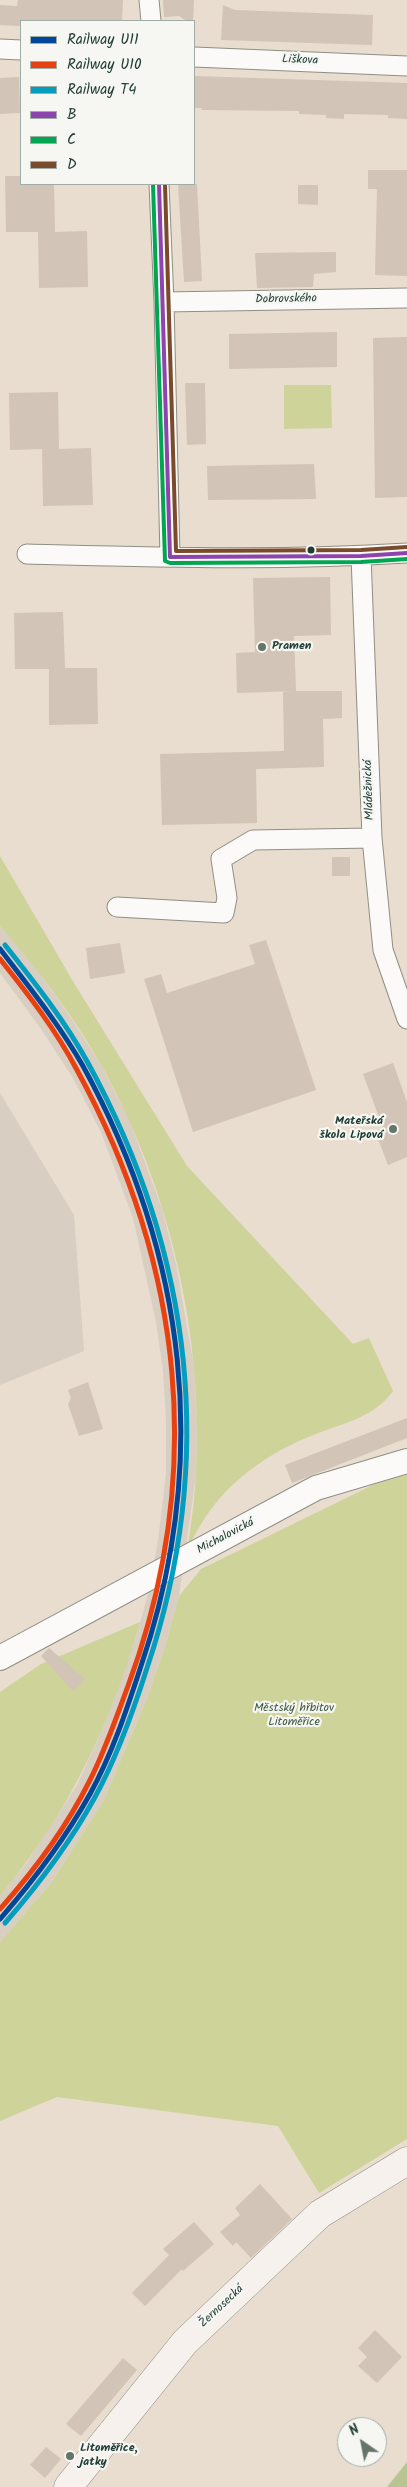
<!DOCTYPE html>
<html>
<head>
<meta charset="utf-8">
<style>
	body { margin:0 }
	#map { position:relative; width:407px; height:2487px; overflow:hidden; background:#e8ddce; font-family:Kalam,sans-serif }
	canvas { display:block }
	.legend { position:absolute; left:20px; top:20px; width:175px; height:165px; box-sizing:border-box; background:#f6f6f2; border:1px solid #a0aca6; margin:0; padding:6px 9px; list-style:none; font-size:15px; color:#1f3d34 }
	.legend li { display:flex; align-items:center; gap:10px; height:25px }
	.legend b { width:25px; border:1px solid #a0aca6 }
	.north { position:absolute; left:337px; top:2417px; width:50px; height:50px; box-sizing:border-box; background:#f6f6f2; border:1px solid #a0aca6; border-radius:50%; rotate:327deg; font-size:14px; font-weight:700; line-height:20px; text-align:center; color:#1f3d34 }
	.north::after { content:''; display:block; margin:auto; width:18px; height:22px; background:#65756a; clip-path:polygon(50% 0,100% 100%,50% 72%,0 100%) }
</style>
</head>
<body>
<div id="map">
<canvas width="407" height="2487"></canvas>
<ul class="legend">
<li><b style="height:6px;background:#00479a"></b>Railway U11</li>
<li><b style="height:6px;background:#e74011"></b>Railway U10</li>
<li><b style="height:6px;background:#039ebf"></b>Railway T4</li>
<li><b style="height:6px;background:#8e44ad"></b>B</li>
<li><b style="height:6px;background:#00a651"></b>C</li>
<li><b style="height:6px;background:#7a4b2a"></b>D</li>
</ul>
<div class="north">N</div>
</div>
<script>
const c = document.querySelector('canvas').getContext('2d');
c.lineJoin = 'round';
function fillPath(path, color) {
  c.fillStyle = color;
  c.fill(path, 'evenodd');
}
function trace(path, color, width, dash) {
  c.strokeStyle = color;
  c.lineWidth = width;
  c.lineCap = dash ? 'butt' : 'round';
  c.setLineDash(dash || []);
  c.stroke(path);
}
function write(font, color, halo, rows, align = 'center') {
  c.font = font + ' Kalam,sans-serif';
  c.lineWidth = 4.5;
  c.setLineDash([]);
  c.textBaseline = 'middle';
  c.strokeStyle = halo;
  c.fillStyle = color;
  for (const [text, x, y, turn = 0] of rows) {
    c.save();
    c.translate(x, y);
    c.rotate((+turn || 0) * Math.PI / 180);
    c.textAlign = isNaN(turn) ? turn : align;
    if (halo) c.strokeText(text, 0, 0);
    c.fillText(text, 0, 0);
    c.restore();
  }
}
fillPath(new Path2D(`
	M0,926L30,960L67,1012L100,1063L129,1119L162,1209L176,1264L194,1367L197,1419L196,1475L179,1596L165,1647L146,1701L104,1800L51,1883L0,1942V1896L26,1864L77,1785L98,1739L136,1637L149,1590L158,1541L166,1473V1420L163,1371L156,1322L133,1218L101,1132L73,1078L41,1029L0,973Z
	M0,1093L74,1215L84,1351L0,1385Z`), '#d8cfc2');
fillPath(new Path2D(`
	M284,385H331L332,428L284,429Z
	M0,856L74,983L187,1166L353,1344L369,1338L393,1391C373,1419 341,1423 311,1436C275,1450 239,1474 215,1504C205,1516 197,1532 188,1546C191,1522 195,1498 196,1474C204,1335 169,1185 100,1063C72,1014 37,968 0,926Z
	M407,1474V2139L319,2193L278,2126L57,2097L0,2121V1942L51,1883L104,1800L146,1701L165,1647L179,1596L201,1569L377,1483Z
	M140,1622C112,1722 67,1816 0,1896V1692L41,1664Z`), '#ced39a');
fillPath(new Path2D(`
	M407,2462V2487H387Z`), '#b9c493');
fillPath(new Path2D(`
	M18,0H123L122,21H21V26L0,25V5L17,6Z
	M163,0H194L193,21H187L179,16L164,17Z
	M223,5L235,10L373,15L372,45L221,40Z
	M194,76L407,83V119L388,118V115L344,114V119L326,118V115L299,114V111L202,110V108H194Z
	M19,77L20,113L0,114V78Z
	M368,170H407V276L375,275L377,189H368Z
	M5,176H21V184H54L55,232L87,231L88,287L39,288L38,232H6Z
	M178,184H197L202,281L184,282Z
	M298,185H318V205L298,204Z
	M336,252V272L314,274L313,287L257,288L255,253Z
	M337,332V367L229,369V334Z
	M407,337V497L375,498L373,338Z
	M185,383H205L206,444L187,445Z
	M58,392L59,449L91,448L93,505L43,506L42,449L10,450L9,393Z
	M314,464L316,499L208,500L207,466Z
	M330,577L331,635L294,636L296,691L237,693L236,653L255,652L253,578Z
	M63,612L65,668H97L98,724L49,725V669H15L14,613Z
	M283,691H342V718L323,719L324,767L256,769L257,823L162,825L160,754L284,751Z
	M332,857H350V876H332Z
	M266,940L316,1090L193,1132L144,979L161,974L167,993L255,964L249,945Z
	M120,943L125,973L90,979L86,948Z
	M393,1063L407,1102V1157L388,1165L375,1131L383,1128L363,1074Z
	M88,1382L103,1429L79,1436L68,1404L71,1398L68,1390Z
	M407,1418V1438L292,1483L285,1465Z
	M49,1648L85,1679L73,1691L41,1656Z
	M260,2184L292,2219L251,2258L236,2242L233,2246L220,2232L240,2215L235,2208Z
	M194,2222L214,2244L183,2271L182,2269L145,2306L132,2293L169,2255L163,2249Z
	M375,2330L402,2357L377,2383L358,2366L367,2357L358,2348Z
	M123,2358L137,2370L81,2436L66,2424Z
	M46,2447L61,2459L45,2478L30,2465Z`), '#d2c4b7');
const minor = new Path2D(`
	M149,0L151,21
	M0,49L21,50
	M194,57L407,66
	M159,184L164,302L170,557
	M164,302L407,298
	M27,554C153,557 280,561 407,553
	M361,556L372,838L383,950L407,1019
	M117,907L224,913L227,898L221,859L253,840L372,838`);
const tertiary = new Path2D(`
	M0,1658L316,1488L407,1461`);
const secondary = new Path2D(`
	M68,2487L185,2342L320,2214L407,2161`);
trace(minor, '#8f8e85', 21);
trace(tertiary, '#8f8e85', 26);
trace(secondary, '#8f8e85', 29);
trace(minor, '#fcfaf8', 19);
trace(tertiary, '#fcfaf8', 24);
trace(secondary, '#f6f1ed', 28);
trace(new Path2D(`
	M159,184L170,557L361,556L407,553`), '#8e44ad', 4);
trace(new Path2D(`
	M153,184L165,561L170,563L361,562L407,559`), '#00a651', 4);
trace(new Path2D(`
	M165,184L176,551L361,550L407,547`), '#7a4b2a', 4);
trace(new Path2D(`
	M0,949C29,987 59,1024 83,1066C187,1256 211,1460 141,1666C127,1709 112,1754 90,1794C65,1839 34,1880 0,1919`), '#00479a', 5);
trace(new Path2D(`
	M0,959C28,994 56,1030 77,1070C184,1266 206,1475 128,1686C116,1718 105,1751 89,1782C66,1828 34,1871 0,1909`), '#e74011', 5);
trace(new Path2D(`
	M5,1923C39,1884 70,1843 95,1797C117,1757 133,1712 147,1668C217,1460 193,1255 88,1063C65,1021 35,983 5,945`), '#039ebf', 5);
for (const [x, y, r, color] of [
	[311,550,4.5,"#1f3d34"],
	[262,647,5,"#65756a"],
	[393,1129,5,"#65756a"],
	[70,2456,5,"#65756a"]
]) {
  const dot = new Path2D();
  dot.arc(x, y, r, 0, 2 * Math.PI);
  c.fillStyle = color;
  c.fill(dot);
  trace(dot, '#f6f6f2', 2);
}
write('12px', '#1f3d34', '#f6f6f2', [
	["Liškova",300,61,2],
	["Dobrovského",286,300,-1],
	["Mládežnická",370,790,-92],
	["Michalovická",226,1537,-28],
	["Žernosecká",222,2307,-43]
]);
write('bold 12px', '#1f3d34', '#f6f6f2', [
	["Pramen",272,647],
	["Mateřská",383,1122,"right"],
	["škola Lipová",383,1136,"right"],
	["Litoměřice,",80,2449],
	["jatky",80,2463]
], 'left');
write('12px', '#3e5940', '#f6f6f2', [
	["Městský hřbitov",294,1709],
	["Litoměřice",294,1723]
]);
</script>
</body>
</html>
